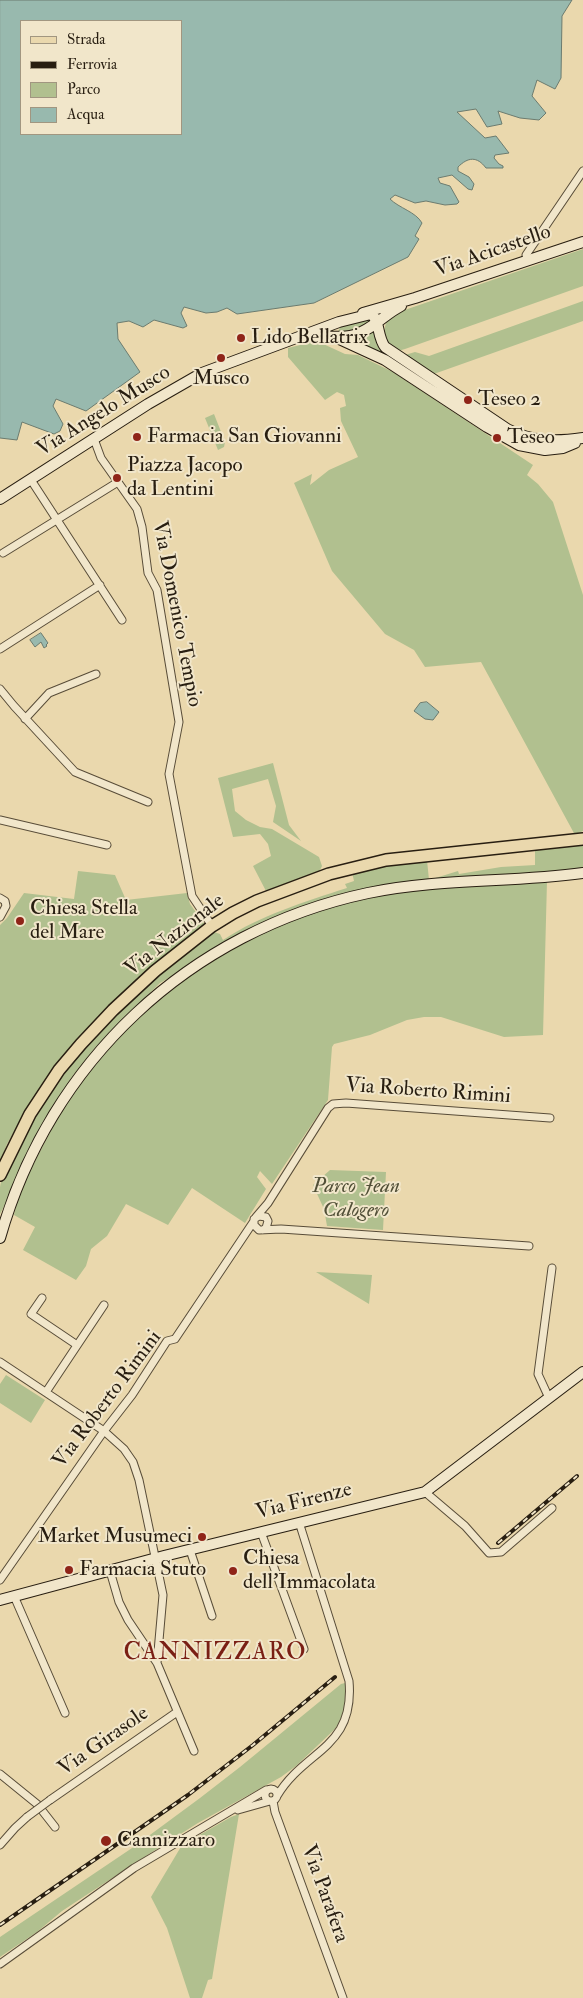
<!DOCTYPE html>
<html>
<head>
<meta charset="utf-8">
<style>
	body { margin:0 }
	#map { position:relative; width:583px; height:1998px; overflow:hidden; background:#ead8ad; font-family:"IM FELL Double Pica",serif }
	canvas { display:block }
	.legend { position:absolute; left:20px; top:20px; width:162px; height:115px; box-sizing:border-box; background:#f1e6ca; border:1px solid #a19680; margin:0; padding:6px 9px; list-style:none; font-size:15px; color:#281e11 }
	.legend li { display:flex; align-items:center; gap:10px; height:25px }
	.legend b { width:25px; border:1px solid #a19680 }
</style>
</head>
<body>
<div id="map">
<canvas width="583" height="1998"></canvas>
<ul class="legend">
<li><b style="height:6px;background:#ead8ad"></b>Strada</li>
<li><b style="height:6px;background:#281e11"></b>Ferrovia</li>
<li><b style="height:14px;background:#b1c08f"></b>Parco</li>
<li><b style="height:14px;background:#98b9ae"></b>Acqua</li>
</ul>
</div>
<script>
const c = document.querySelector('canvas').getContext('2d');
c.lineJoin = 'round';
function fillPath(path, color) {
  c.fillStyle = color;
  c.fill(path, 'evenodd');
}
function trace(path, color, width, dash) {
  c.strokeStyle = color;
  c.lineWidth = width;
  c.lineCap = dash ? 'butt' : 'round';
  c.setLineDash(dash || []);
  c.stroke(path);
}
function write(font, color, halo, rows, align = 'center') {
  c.font = font + ' "IM FELL Double Pica",serif';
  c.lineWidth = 4;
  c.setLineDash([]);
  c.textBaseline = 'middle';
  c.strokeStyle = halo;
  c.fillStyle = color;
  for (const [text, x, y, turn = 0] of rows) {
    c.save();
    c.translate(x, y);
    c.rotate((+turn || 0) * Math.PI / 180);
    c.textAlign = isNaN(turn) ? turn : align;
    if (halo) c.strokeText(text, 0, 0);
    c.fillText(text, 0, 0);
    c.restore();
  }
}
fillPath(new Path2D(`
	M583,249V286L405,349L398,351C384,340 380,332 390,315Z
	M583,301V321L431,375L405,355L415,352L429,356Z
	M368,317L373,320L358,331L338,332L340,327Z
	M375,327L377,343L386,356L347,339Z
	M319,342L345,354L358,355L393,372L533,465L527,475L538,484L553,502L583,595V831L575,835L481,662L425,667L414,650L385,634L332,571L294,483L312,474L310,485L329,470L358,457L341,421L340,408L346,406L344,395L337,392L325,400L288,357V348L308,343Z
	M214,414L225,442L224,447L218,450L205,418Z
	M273,763L289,825L301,841L273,822L276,806L268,779L232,789L235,811L246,820L260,827L272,829L319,857L322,866L318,874L266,891L253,866L271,856L268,844L260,834L233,837L218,778Z
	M583,844V870L440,881L320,903L174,975L160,983L95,1048L72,1077L49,1113L26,1156L8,1199L0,1214C0,1206 0,1196 0,1187C2,1174 17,1148 24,1135C54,1080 94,1031 141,990C163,971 187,953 209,935L214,932L220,934L223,940C261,915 304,902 347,888L345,884L354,881L352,872L389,864L427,860L429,880L458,871L459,874L501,867L535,865V849Z
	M78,871L115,875L126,900L187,893L190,904L206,926L164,957L109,1008L25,1112L7,1144L0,1162V925L7,918L24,893L74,899Z
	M547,881L543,1035L504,1037L441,1017H424L407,1020L370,1035L334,1044L332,1047L328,1100L272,1184L260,1171L257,1177L266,1189L245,1223L192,1188L168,1225L126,1204L107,1236L91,1249L86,1266L76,1280L23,1250L35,1227L14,1215L19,1192L71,1092L130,1022L214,956L311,911L412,888Z
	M330,1170L386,1172L383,1230L327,1226L324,1209L313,1185Z
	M316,1272L372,1275L369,1304Z
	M6,1375L45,1400L31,1423L0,1403V1384Z
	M345,1683L347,1702L341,1720L335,1729L296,1766L281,1777L198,1823L149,1854L62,1911L37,1932L0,1957V1937L135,1846L200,1798L240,1767L341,1684Z
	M239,1814L212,1979L208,1980L202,1998H190L167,1928L151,1897L182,1845L231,1817Z`), '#b1c08f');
const water = new Path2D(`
	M0,0H572L562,16L561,78L555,89L537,80L532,96L546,113L539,120L520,118L498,111L502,124L487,127L476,109L457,112L485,138L496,136L509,153L495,155L494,158L499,164L503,166V168H486C477,156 468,157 458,167V171L469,177L474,184L472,190L468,189L452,175L438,178L440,183L450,186L459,202L457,204L445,205L426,201L415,203L395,195L390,199C399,208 416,212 422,223L415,236L419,239L408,257L314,303L237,314L227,308L217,312L206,313L184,307L181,313L187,326L183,328L154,320L143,327L129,321L117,323L118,339L140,372L86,411L56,399L53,406L63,424L60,431L54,434L22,422L17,440L0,438ZM21,21H181V134H21Z
	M41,633L48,643L46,645L47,646L44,648L41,642L35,647L30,640Z
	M427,702L439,712L433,720L425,719L414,711L420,703Z`);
fillPath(water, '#98b9ae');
trace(water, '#6b7b6f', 1);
const street = new Path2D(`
	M528,261L526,255L583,171
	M94,439L101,458L137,509L142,527L148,573L157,590L179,722L169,774L192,896L212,926
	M31,480L122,620
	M3,553L118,482
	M0,649L100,585
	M0,689L14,706L75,772L148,802
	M25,719L49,693L96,674
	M0,820L107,845
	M0,898L5,901L6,906L0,917
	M256,1217L268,1203L328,1108L333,1104L346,1103L550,1118
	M263,1230L266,1228L268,1221L266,1217L259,1216L254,1219V1225L259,1230L281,1229L529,1246
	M42,1298L31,1314L77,1345
	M0,1362L104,1431L124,1449L133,1462L139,1480L163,1595L157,1663
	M46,1392L104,1305
	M549,1398L538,1374L552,1268
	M425,1492L465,1526L489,1553L501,1552L552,1508
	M261,1532L304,1649
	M190,1550L212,1616
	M110,1571L119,1602L128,1620L157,1663L194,1751
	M0,1580L104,1431L132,1395L167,1341L175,1339L254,1221
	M14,1596L65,1713
	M0,1774L37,1804L55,1827
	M265 1795a6 6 0 1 1 12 0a6 6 0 1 1-12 0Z
	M277,1796C305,1749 355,1749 349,1681L299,1522
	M50,1800L177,1712
	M273,1801L275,1812L343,1998
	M238,1810L270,1801
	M0,1845L15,1828L27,1817
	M0,1964L134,1868L266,1790`);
const secondary = new Path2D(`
	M363,313L415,298L583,242
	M310,337C325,335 339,339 354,335C372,330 385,314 401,306
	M335,337L385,360L487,427L519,445L545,450L563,448L575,443
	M0,499L148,404L202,373L339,322L371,314C380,320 377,337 385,347L507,429C532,442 556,442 583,438
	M0,1238C50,1062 189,931 368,893C439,878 512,883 583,873
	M0,1600L164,1556L425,1492L583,1372`);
const primary = new Path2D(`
	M0,1175L30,1114L59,1070L81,1044L113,1010L155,971L212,926L233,913L257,901L329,874L386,860L583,839`);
trace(street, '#584c38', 9);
trace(secondary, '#281e11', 12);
trace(primary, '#281e11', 14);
trace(street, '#f1e6ca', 7);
trace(secondary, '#f1e6ca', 10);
trace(primary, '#ead8ad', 11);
const rail = new Path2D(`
	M498,1543L577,1476
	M0,1925L188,1795L253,1745L335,1677`);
trace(rail, '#281e11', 4);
trace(rail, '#f1e6ca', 2, [5.5]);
const streetBridge = new Path2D(`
	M27,1817L50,1800`);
trace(streetBridge, '#584c38', 9, []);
trace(streetBridge, '#f1e6ca', 7);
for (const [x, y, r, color] of [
	[241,338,5,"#8f2418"],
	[221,358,5,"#8f2418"],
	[468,400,5,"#8f2418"],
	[137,437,5,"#8f2418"],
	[497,438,5,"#8f2418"],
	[117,478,5,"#8f2418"],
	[20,921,5,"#8f2418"],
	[202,1537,5,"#8f2418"],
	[69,1570,5,"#8f2418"],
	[233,1571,5,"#8f2418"],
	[106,1841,6,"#8f2418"]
]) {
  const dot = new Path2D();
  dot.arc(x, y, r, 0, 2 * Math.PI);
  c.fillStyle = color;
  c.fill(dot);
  trace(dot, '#f1e6ca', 2);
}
write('21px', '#281e11', '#f1e6ca', [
	["Via Acicastello",493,252,-19],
	["Via Angelo Musco",104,412,-32],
	["Via Domenico Tempio",176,614,79],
	["Via Nazionale",175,936,-38],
	["Via Roberto Rimini",428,1092,4],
	["Via Roberto Rimini",108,1400,-53],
	["Via Firenze",304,1502,-14],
	["Via Girasole",104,1742,-35],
	["Via Parafera",324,1894,70]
]);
write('21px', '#281e11', '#f1e6ca', [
	["Lido Bellatrix",251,338],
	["Musco",221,379,"center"],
	["Teseo 2",478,400],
	["Farmacia San Giovanni",147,437],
	["Teseo",507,438],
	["Piazza Jacopo",127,466],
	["da Lentini",127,490],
	["Chiesa Stella",30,909],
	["del Mare",30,933],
	["Market Musumeci",192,1537,"right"],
	["Chiesa",243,1559],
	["dell'Immacolata",243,1583],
	["Farmacia Stuto",79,1570],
	["Cannizzaro",117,1841]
], 'left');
write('italic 21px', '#514f37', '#f1e6ca', [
	["Parco Jean",356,1187],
	["Calogero",356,1211]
]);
c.letterSpacing = '1px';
write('24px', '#7a1f14', '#f1e6ca', [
	["CANNIZZARO",215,1654]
]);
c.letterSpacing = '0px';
</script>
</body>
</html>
